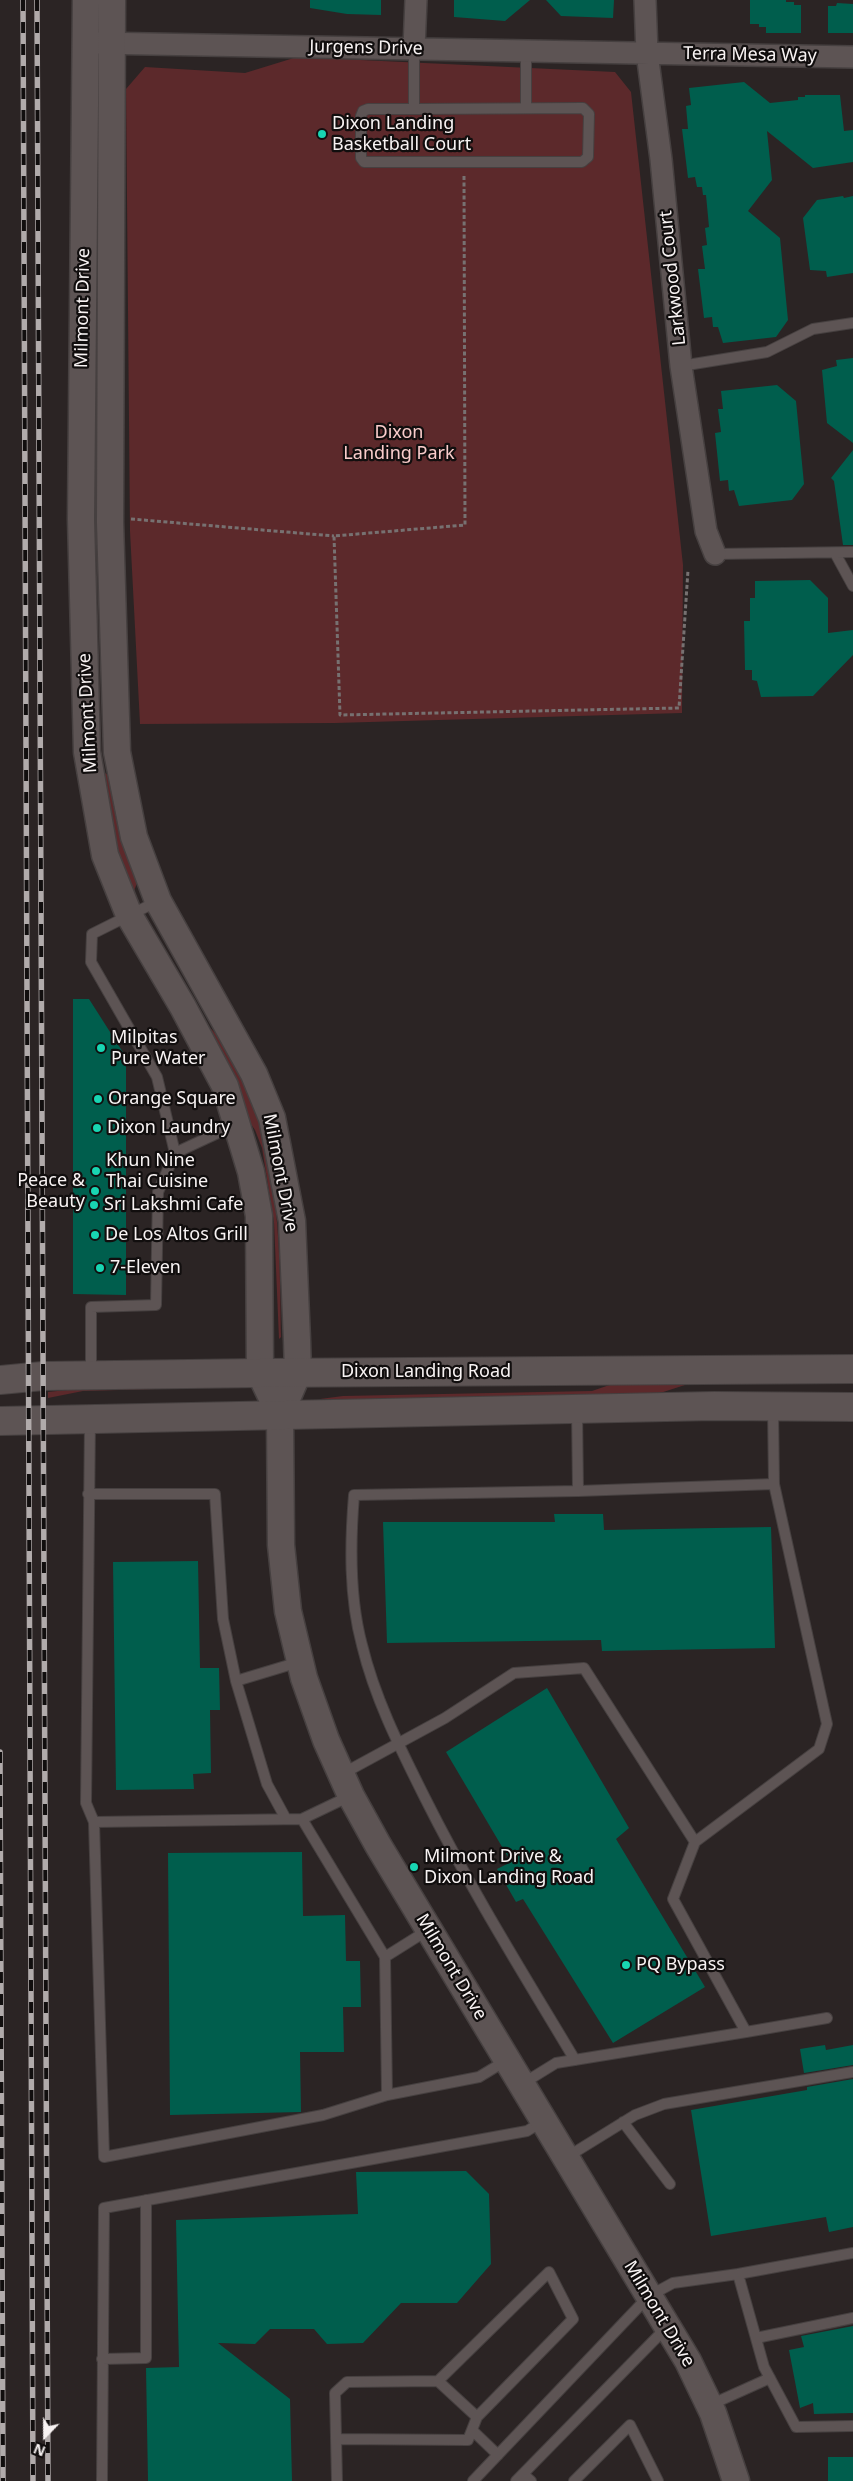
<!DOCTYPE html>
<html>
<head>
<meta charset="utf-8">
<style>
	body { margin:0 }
	#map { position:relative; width:853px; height:2481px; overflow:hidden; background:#2b2424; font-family:"Noto Sans",sans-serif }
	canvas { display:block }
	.north { position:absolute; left:20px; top:2411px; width:50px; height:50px; -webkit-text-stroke:4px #110e0e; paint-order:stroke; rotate:202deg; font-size:14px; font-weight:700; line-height:20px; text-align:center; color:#f8f3f3 }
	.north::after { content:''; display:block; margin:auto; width:18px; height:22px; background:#f8f3f3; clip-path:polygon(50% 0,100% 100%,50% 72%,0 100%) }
</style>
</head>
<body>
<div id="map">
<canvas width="853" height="2481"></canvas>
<div class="north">N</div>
</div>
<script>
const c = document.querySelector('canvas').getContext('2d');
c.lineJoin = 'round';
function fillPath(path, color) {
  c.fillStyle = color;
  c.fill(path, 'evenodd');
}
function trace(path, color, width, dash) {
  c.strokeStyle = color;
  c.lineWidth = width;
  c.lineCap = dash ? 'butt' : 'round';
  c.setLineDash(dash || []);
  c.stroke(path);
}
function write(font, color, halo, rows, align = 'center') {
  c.font = font + ' "Noto Sans",sans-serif';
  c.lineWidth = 4.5;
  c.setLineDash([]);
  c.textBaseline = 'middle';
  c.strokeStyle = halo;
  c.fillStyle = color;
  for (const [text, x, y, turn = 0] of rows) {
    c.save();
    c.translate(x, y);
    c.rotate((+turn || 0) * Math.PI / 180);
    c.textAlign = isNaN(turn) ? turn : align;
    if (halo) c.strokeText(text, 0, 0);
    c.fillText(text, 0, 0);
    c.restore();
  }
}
fillPath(new Path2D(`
	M297,57L615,72L631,92L683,565L682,713L335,723L140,724L130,531L126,89L145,67L245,73Z
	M102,771L108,775L116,818L137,883L134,891L129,892L96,774Z
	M208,1026C220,1036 226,1049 234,1063C280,1145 280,1245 281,1337L279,1339L274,1222L262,1148L255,1130L244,1114Z
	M621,1381L688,1384L654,1395L418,1399H320L343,1396L592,1391Z
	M229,1387L83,1391L48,1398V1392L85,1388Z`), '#5c292b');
fillPath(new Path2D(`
	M310,0H381V15L347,14L310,8Z
	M454,0H530L505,21L454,17Z
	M546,0H614L613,18L561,16Z
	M750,0H786V2H794V5H801V33H766V27H759V24H750Z
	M837,3L853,4V33H828V6H836Z
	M744,82L770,103L798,100V97H805V95H840L844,131L853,130V162L813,168L767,131L772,180L748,211L780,238L788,320L776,337L723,343L718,327H713L712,317L704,318L698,269H705L702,246L707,245L705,228L709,227L706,195H703L702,187H697L695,177L688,178L682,129H688L686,106L691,105L689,88Z
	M843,196L844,198L853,196V273L827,277L826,271L810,270L803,218L817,200Z
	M853,358V443L827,423L822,370L837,366L836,360Z
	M777,385L796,401L804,484L792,500L739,506L734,490L729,491L728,480L720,481L715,433L721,432L718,409H723L721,391Z
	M853,450V545H843L834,481L831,478Z
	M810,580L828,598V633L853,630V655L813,696L761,697L757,681L752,680V670H745L744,621H750V598H755V581Z
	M73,999H89L126,1057V1295L73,1294Z
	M554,1514H603L604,1530L771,1527L775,1648L602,1651L601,1640L387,1643L383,1522H555Z
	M198,1561L200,1668H219L220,1710H210L211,1773L193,1774L194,1789L116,1790L113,1562Z
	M547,1688L629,1828L616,1839L705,1987L613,2043L523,1899L516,1902L497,1869L511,1862L446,1752Z
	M302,1852L303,1916L345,1915L346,1961H360L361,2007H343L344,2052H300L301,2112L170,2115L168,1853Z
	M825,2045L826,2050L853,2045V2065L804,2073L800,2049Z
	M853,2079V2227L829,2232L826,2217L711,2236L691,2110L807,2090V2087Z
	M466,2171L489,2194L491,2264L457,2303H401L363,2343L327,2344L314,2329H270L255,2344L218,2343L290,2399L292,2481H148L146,2368L179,2367L176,2220L358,2214L356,2172Z
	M853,2326V2413L814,2414L813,2403L800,2408L789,2350L804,2347L801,2336Z
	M828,2457H853V2481H828Z`), '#005e4d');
const service = new Path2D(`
	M526,50V108
	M414,109L583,108L589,114L588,157L582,162H364L361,158V116L363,111L368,109H414V48
	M681,366L767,352L813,329L853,323
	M835,553L853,586
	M715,554L853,552
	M175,1153L235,1125
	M91,1375V1307L156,1305L158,1192L175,1153L157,1077L91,962L92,934L158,901
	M773,1408L774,1484
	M577,1410L578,1491
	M90,1420L86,1803L94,1822
	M88,1494H215L223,1619L236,1681L267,1784L286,1819
	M236,1681L299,1662
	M342,1774L445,1718L514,1673L584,1668L695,1842L673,1899L746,2032L556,2063L522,2084
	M302,1819L350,1796
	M428,1930L385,1957L387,2095L479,2077L507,2060
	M385,1957L302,1819L94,1822L104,2157L323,2115L387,2095
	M746,2032L827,2018
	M575,2060C523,1973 470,1888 425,1798C400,1748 375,1699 362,1645C349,1597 350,1544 354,1495L578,1491L774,1484L827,1724L819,1749L695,1842
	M623,2122L670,2184
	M567,2157L635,2115L664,2104L853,2072
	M853,2253L738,2274L764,2367L796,2427L853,2426
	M756,2338L853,2318
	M102,2359L146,2358V2200
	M710,2405L770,2378
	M472,2430L498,2455
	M336,2439L468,2440L477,2417
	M523,2474L531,2481
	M102,2481L104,2208L527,2131L543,2121
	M337,2481L335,2393L347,2382L438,2381L477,2417L573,2319L549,2272L438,2381
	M473,2481L649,2296L673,2283L738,2274
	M516,2481L666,2328
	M574,2481L630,2425L658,2481`);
const minor = new Path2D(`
	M645,0L647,53L661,159L681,366L706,531L715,554
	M96,43L853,57
	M414,48L416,0`);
const tertiary = new Path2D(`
	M86,0L81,519L87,752L105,855L129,915L183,1007L225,1086L251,1172L259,1216L260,1373L280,1415
	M112,0L110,522L117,752L134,837L158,901L254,1074L272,1118L292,1221L297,1340L298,1373L280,1415L281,1545L288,1611L304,1678L326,1740L351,1796L378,1845L688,2361L713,2413L736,2481`);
const secondary = new Path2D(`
	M0,1380L43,1376L260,1373L853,1369
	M0,1421L714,1406L853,1407`);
trace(service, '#464040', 12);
trace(minor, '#464040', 24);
trace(tertiary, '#464040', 29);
trace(secondary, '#464040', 30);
trace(new Path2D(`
	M464,176L465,525L334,536L340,715L679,708L688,570
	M131,519L334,536`), '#777171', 3, [4, 2.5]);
trace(service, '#5d5454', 10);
trace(minor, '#5d5454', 21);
trace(tertiary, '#5d5454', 26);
trace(secondary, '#5d5454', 28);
const rail = new Path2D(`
	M23,0L33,2481
	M37,0L48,2481
	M0,1752L3,2481`);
trace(rail, '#b1abab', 5.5);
trace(rail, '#110e0e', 4, [11]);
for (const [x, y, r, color] of [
	[322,134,5,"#18d5b2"],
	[101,1048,5,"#18d5b2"],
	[98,1099,5,"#18d5b2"],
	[97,1128,5,"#18d5b2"],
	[96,1171,5,"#18d5b2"],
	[95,1191,5,"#18d5b2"],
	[94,1205,5,"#18d5b2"],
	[95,1235,5,"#18d5b2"],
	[100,1268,5,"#18d5b2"],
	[414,1867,5,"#18d5b2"],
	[626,1965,5,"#18d5b2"]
]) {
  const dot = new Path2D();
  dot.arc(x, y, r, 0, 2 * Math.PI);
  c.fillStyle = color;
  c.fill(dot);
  trace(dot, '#110e0e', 2);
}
write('18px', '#f8f3f3', '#110e0e', [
	["Jurgens Drive",366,48,1],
	["Terra Mesa Way",750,55,1],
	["Larkwood Court",673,278,-96],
	["Milmont Drive",83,308,-89],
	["Milmont Drive",88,713,-93],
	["Milmont Drive",280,1173,79],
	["Dixon Landing Road",426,1372],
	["Milmont Drive",451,1967,59],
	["Milmont Drive",659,2314,59]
]);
write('18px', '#f8f3f3', '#110e0e', [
	["Dixon Landing",332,124],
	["Basketball Court",332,145],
	["Milpitas",111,1038],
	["Pure Water",111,1059],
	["Orange Square",108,1099],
	["Dixon Laundry",107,1128],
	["Khun Nine",106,1161],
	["Thai Cuisine",106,1182],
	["Peace &",85,1181,"right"],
	["Beauty",85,1202,"right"],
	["Sri Lakshmi Cafe",104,1205],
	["De Los Altos Grill",105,1235],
	["7-Eleven",110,1268],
	["Milmont Drive &",424,1857],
	["Dixon Landing Road",424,1878],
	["PQ Bypass",636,1965]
], 'left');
write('18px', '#facccb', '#110e0e', [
	["Dixon",399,433],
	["Landing Park",399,454]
]);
</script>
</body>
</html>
